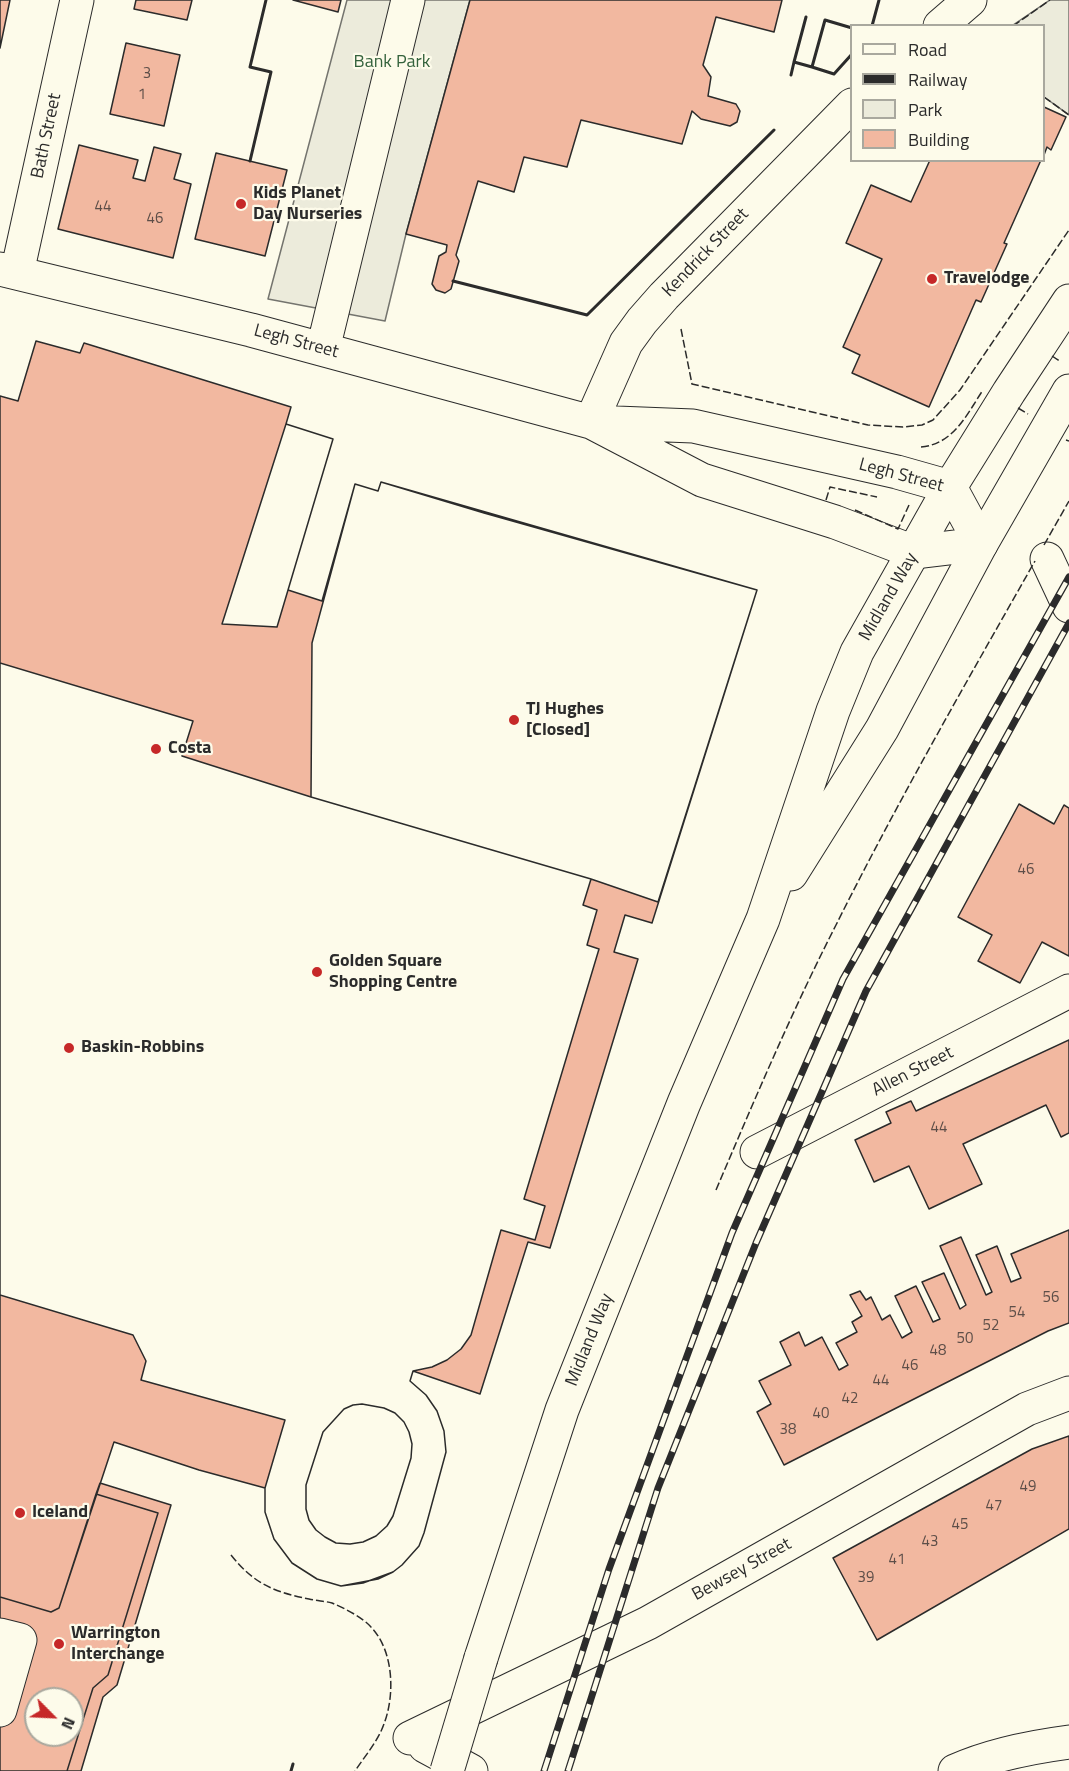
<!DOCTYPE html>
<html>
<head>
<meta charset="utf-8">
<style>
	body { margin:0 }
	#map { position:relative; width:1069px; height:1771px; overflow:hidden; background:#fdfbea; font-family:"Titillium Web",sans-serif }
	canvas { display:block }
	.legend { position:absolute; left:850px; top:24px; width:195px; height:138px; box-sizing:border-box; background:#fdfbea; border:2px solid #a9a89e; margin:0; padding:8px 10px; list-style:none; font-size:18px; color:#2b2b2b }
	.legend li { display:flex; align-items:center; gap:12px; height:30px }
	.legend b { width:30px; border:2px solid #a9a89e }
	.north { position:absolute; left:24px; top:1687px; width:60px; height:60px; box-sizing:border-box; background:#fdfbea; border:2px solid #a9a89e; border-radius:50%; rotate:114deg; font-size:16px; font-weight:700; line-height:24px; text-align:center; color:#2b2b2b }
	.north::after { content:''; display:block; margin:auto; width:21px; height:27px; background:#c62828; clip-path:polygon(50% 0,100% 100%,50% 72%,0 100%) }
</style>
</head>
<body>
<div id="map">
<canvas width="1069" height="1771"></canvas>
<ul class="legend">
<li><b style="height:8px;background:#fdfbea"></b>Road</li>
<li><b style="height:8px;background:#2b2b2b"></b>Railway</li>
<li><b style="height:16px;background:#ecebdb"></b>Park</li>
<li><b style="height:16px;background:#f2b8a0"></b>Building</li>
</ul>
<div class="north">N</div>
</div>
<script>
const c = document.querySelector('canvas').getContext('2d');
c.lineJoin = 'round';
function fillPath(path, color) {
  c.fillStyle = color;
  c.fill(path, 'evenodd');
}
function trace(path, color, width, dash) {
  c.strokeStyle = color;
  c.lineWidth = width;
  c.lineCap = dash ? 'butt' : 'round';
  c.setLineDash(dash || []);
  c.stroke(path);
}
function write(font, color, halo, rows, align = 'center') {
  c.font = font + ' "Titillium Web",sans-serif';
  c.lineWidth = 4.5;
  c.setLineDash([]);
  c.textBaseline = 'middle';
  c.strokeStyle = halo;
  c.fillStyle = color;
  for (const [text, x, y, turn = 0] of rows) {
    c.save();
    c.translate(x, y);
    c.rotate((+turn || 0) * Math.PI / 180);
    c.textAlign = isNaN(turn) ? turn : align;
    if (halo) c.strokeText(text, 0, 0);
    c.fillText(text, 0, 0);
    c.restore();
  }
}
const green = new Path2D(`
	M347,0H470L406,234L385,321L268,299Z
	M1050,0H1069V115L1044,97V26L1013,25Z`);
fillPath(green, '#ecebdb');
trace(green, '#74746e', 1.5);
const building = new Path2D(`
	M0,0H10L0,48Z
	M136,0H192L187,20L134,9Z
	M293,0H341L338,12Z
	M470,0H782L774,32L716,17L703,65L711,77L708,96L736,104L740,111L737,122L730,126L701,119L692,111L682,144L581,120L567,167L524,157L514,192L478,181L456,255L459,261L451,289L445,293L436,290L432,284L439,256L446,252L447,245L406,234Z
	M126,43L180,55L164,126L110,114Z
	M1044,107L1066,117L1051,150L1047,147L1044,155Z
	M79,145L138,160L133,178L145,181L154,147L181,154L174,179L191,184L173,258L58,229Z
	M216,153L287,170L265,256L195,239Z
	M930,160H1041L1004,243L1007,244L981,302L976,300L929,407L852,373L860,355L843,347L882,259L846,243L871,185L911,202Z
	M36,341L80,353L84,343L291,407L286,424L333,439L288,590L322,601L355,484L378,491L381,482L484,513L757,590L652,923L625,915L614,952L638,959L550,1248L528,1242L480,1394L413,1371L410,1381L426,1395L437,1411L444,1431L446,1452L424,1533L419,1546L402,1565L393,1572L363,1583L341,1586L317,1579L292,1563L274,1539L265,1512V1488L199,1470L114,1442L59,1608L51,1612L0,1597V396L18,401ZM362,1404L384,1408L395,1413L404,1422L409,1432L412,1444L411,1458L393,1516L387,1526L376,1536L363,1542L350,1544L336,1543L325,1537L316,1530L309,1520L306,1509V1485L323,1432L344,1409L353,1405Z
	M286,424L333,439L277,627L222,624Z
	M381,482L757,590L658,902L591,879L311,797L312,643L355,484L378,491Z
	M0,663L193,721L182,756L311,797L591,879L583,905L597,910L587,945L599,949L524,1199L545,1206L535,1240L501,1230L471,1335L461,1349L447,1360L432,1367L413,1371L410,1381L426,1395L437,1411L444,1431L446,1452L424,1533L419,1546L402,1565L393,1572L378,1579L341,1586L317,1579L292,1563L274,1539L265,1512V1488L285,1420L141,1380L146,1361L133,1335L0,1295ZM362,1404L384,1408L395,1413L404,1422L409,1432L412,1444L411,1458L393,1516L387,1526L376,1536L363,1542L350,1544L336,1543L325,1537L316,1530L309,1520L306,1509V1485L323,1432L344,1409L353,1405Z
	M1019,804L1054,824L1064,805L1069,808V956L1042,942L1020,983L978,961L992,935L958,917Z
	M1069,1040V1133L1061,1137L1046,1105L963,1144L982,1184L929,1209L909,1166L874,1182L855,1140L891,1123L886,1112L911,1101L916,1111Z
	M1069,1230V1323L1048,1331L784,1465L757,1412L771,1404L759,1381L791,1365L780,1342L799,1332L805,1346L822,1337L839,1370L848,1365L836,1343L857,1332L852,1322L862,1316L850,1295L860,1291L866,1300L871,1297L882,1320L890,1315L902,1338L912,1332L895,1296L916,1286L933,1322L940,1319L922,1282L944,1273L960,1309L966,1305L940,1246L961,1237L986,1295L992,1292L976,1255L997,1246L1011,1282L1021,1278L1011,1254Z
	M1069,1436V1529L877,1640L833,1558L1032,1449Z
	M100,1483L171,1505L117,1685L103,1697L81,1771H67L93,1688L108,1675L158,1513L96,1494Z
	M96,1494L158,1513L108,1675L93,1688L67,1771H0V1597L51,1612L59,1608ZM36,1699H72V1735H36Z`);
fillPath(building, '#f2b8a0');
trace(building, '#2b2b2b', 1.5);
const minor = new Path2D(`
	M940,26L970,0
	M0,269L251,330L591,422L702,480L835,522L914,552L981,544L950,487L897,472L693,426L591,422
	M17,273L77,0
	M323,349L408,0
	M591,422L626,343L642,321L664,296L852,105
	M1047,559L1069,606
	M757,1152L1069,991
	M0,1635L20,1640L0,1710
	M410,1738L648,1623L1027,1409L1069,1393
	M425,1746L471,1771
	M955,1771C990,1755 1031,1747 1069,1742`);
const highway = new Path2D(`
	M791,874L882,729L981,544L1069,391
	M481,1658L562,1410L684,1103L763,919L833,711L857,652L950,487L1009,392L1069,301`);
trace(minor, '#2b2b2b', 35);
trace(highway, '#2b2b2b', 35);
trace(minor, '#fdfbea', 33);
trace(highway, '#fdfbea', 33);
const rail = new Path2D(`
	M544,1771L609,1569L732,1233L843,979L1069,577
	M568,1771L658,1488L756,1243L866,991L1069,623`);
trace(rail, '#2b2b2b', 7);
trace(rail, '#fdfbea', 4.5, [14]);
const highwayBridge = new Path2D(`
	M447,1771L481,1658`);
trace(highwayBridge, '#2b2b2b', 35, []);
trace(highwayBridge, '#fdfbea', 33);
trace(new Path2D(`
	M1013,26L1050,0
	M1044,97L1069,115
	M681,329L692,384L868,425L903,427L922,425L933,420L960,390L1069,230
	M1052,356L1061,362
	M1018,408L1028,414
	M1066,440L1069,441
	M921,447C954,444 967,414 983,390
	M826,500L830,487L877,497
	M855,510L898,529L909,505
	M1044,545L1069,501
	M716,1190C754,1101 792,1011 836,925C898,801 967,681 1035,561
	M231,1555C254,1584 274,1592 309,1599C317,1601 325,1601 332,1603C344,1608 362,1617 371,1627C394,1651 395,1695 384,1724C378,1741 365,1756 355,1771`), '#2b2b2b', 1.5, [8, 3]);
trace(new Path2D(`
	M872,26L879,0
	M794,62L806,17
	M812,67L834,74L852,54
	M791,75L794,62L812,67L825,20L852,28
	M250,161L271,72L250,67L266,0
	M453,281L587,315L774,130
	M291,1771L293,1764`), '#2b2b2b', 3);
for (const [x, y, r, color] of [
	[241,204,6,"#c62828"],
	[932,279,6,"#c62828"],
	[514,720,6,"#c62828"],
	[156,749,6,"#c62828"],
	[317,972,6,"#c62828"],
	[69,1048,6,"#c62828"],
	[20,1513,6,"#c62828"],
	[59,1644,6,"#c62828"]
]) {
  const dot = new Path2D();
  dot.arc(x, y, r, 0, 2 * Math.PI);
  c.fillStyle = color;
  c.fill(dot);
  trace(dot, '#fdfbea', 2);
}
write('15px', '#5d4e48', null, [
	["3",147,74],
	["1",142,95],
	["44",103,207],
	["46",155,219],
	["46",1026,870],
	["44",939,1128],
	["56",1051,1298],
	["54",1017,1313],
	["52",991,1326],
	["50",965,1339],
	["48",938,1351],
	["46",910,1366],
	["44",881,1381],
	["42",850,1399],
	["40",821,1414],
	["38",788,1430],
	["49",1028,1487],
	["47",994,1506],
	["45",960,1525],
	["43",930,1542],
	["41",897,1560],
	["39",866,1578]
]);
write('18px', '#34623c', '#fdfbea', [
	["Bank Park",392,63]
]);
write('18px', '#2b2b2b', '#fdfbea', [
	["Bath Street",47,136,-78],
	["Kendrick Street",706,253,-46],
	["Legh Street",296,342,15],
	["Legh Street",901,476,15],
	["Midland Way",889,597,-60],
	["Allen Street",913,1072,-27],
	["Midland Way",590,1340,-68],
	["Bewsey Street",742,1570,-29]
]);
write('bold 18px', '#2b2b2b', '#fdfbea', [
	["Kids Planet",253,194],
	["Day Nurseries",253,215],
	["Travelodge",944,279],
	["TJ Hughes",526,710],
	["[Closed]",526,731],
	["Costa",168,749],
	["Golden Square",329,962],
	["Shopping Centre",329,983],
	["Baskin-Robbins",81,1048],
	["Iceland",32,1513],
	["Warrington",71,1634],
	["Interchange",71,1655]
], 'left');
</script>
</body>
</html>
